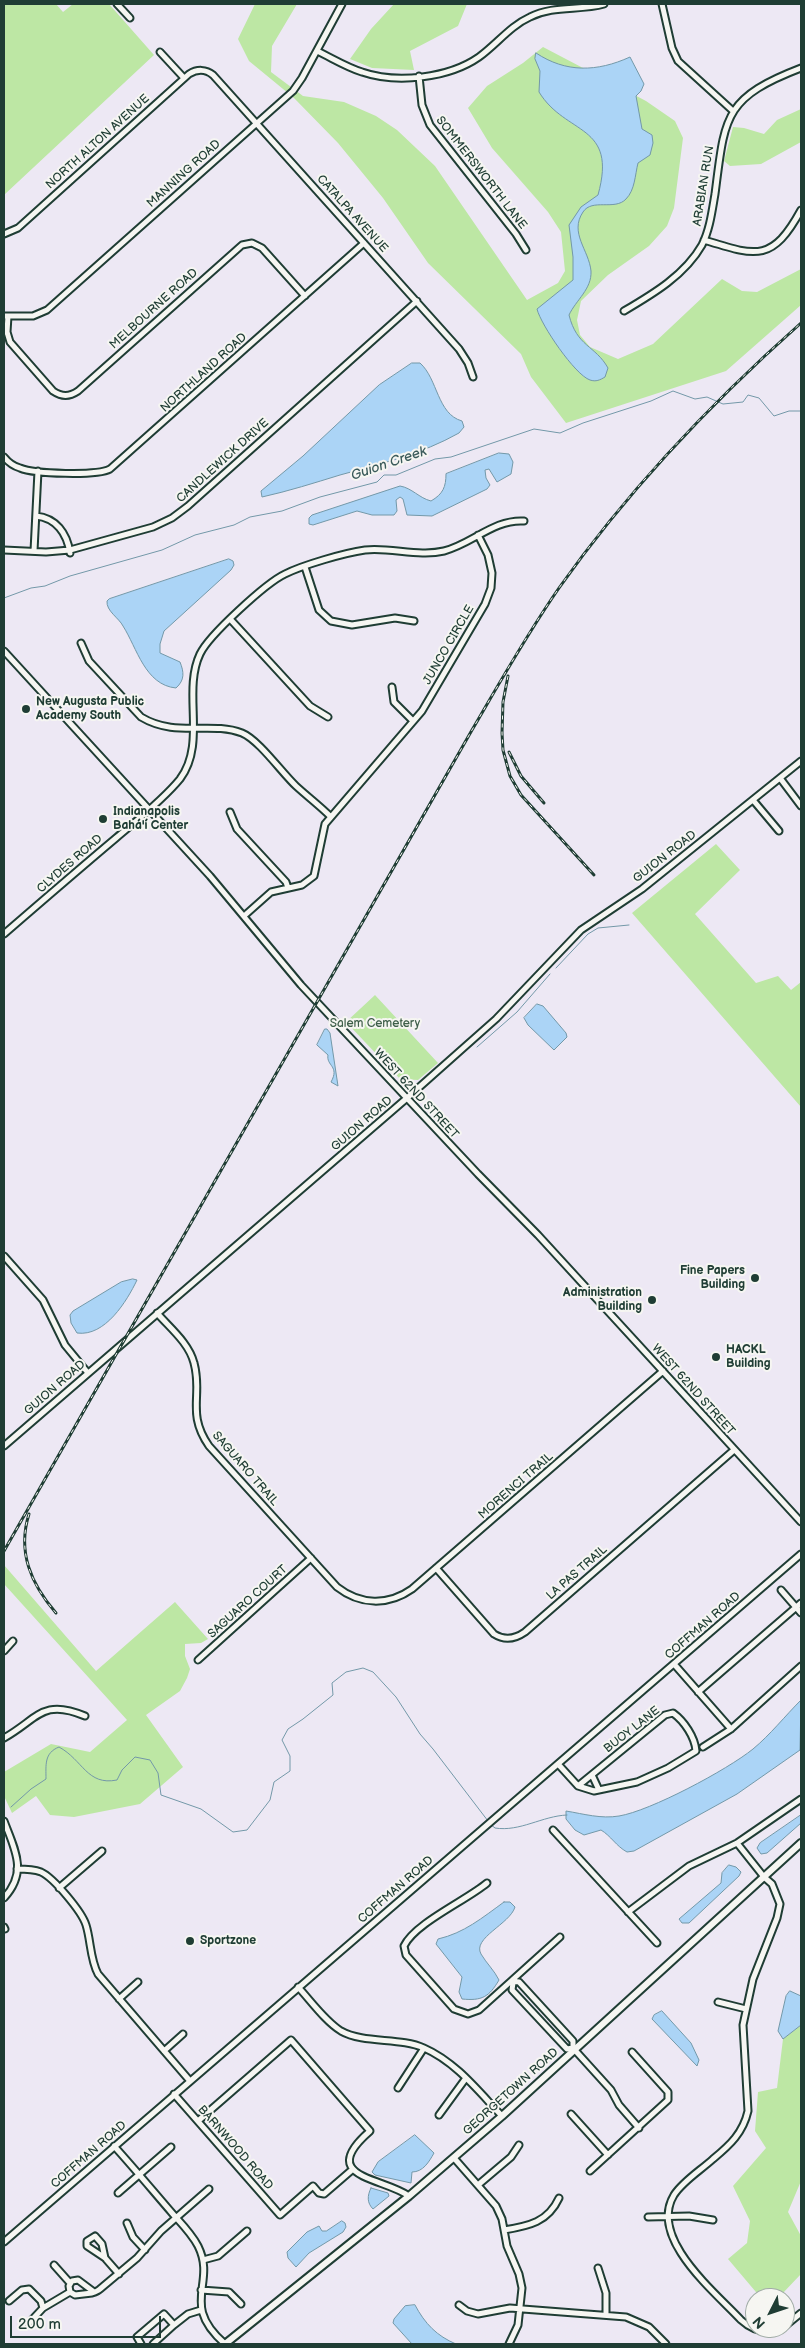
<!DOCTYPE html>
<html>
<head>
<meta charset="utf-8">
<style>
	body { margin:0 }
	#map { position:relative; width:805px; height:2348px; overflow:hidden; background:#ede8f4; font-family:"Balsamiq Sans",sans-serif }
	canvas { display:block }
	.frame { position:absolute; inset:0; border:5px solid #1f3d34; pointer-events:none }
	.north { position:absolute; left:745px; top:2288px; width:50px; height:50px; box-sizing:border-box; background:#f6f6f2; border:1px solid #a0aca6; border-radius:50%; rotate:229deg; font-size:14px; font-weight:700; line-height:20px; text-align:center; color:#1f3d34 }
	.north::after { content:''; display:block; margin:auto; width:18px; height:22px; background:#1f3d34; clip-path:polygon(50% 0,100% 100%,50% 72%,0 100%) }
	.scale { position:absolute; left:10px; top:2316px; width:151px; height:22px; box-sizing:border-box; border:2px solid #1f3d34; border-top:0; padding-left:6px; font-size:15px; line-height:18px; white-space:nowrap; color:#1f3d34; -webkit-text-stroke:4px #f6f6f2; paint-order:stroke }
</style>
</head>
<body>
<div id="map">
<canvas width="805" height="2348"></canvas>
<div class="frame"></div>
<div class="north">N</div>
<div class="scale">200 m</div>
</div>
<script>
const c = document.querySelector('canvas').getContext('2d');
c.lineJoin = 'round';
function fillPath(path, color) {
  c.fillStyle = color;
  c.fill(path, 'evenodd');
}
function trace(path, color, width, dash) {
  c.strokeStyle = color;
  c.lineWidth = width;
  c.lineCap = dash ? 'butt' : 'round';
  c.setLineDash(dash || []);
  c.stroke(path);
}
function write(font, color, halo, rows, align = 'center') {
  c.font = font + ' "Balsamiq Sans",sans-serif';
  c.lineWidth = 4;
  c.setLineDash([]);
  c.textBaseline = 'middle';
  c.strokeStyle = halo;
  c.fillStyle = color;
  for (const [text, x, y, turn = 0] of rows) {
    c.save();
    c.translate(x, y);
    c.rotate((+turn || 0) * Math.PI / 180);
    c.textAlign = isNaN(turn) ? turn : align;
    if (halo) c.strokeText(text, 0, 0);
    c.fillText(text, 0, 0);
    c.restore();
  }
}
fillPath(new Path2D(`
	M4,4H56L63,12L73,4H109L154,55L4,195Z
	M255,4H297L272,46L271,72L303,96L344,102L376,116L397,130L435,166L527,300L558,283L565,271L561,232L548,212L492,148L468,108L487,86L523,63L543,47L646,101L675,121L683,138L674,208L667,226L649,246L608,275L581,301L577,320L580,335L590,347L618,359L653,344L722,279L742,291L757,292L801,269V305L726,371L566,423L531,377L521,354L428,263L383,198L338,143L294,98L249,61L238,39Z
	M394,4H467L458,26L410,51L414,70L372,68L350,59L371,29Z
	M801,109V142L761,164L730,166L724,161L733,127L744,128L764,134L777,120Z
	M716,844L740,870L695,914L756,983L778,976L791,990L801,982V1107L632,913Z
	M375,995L438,1063L418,1080L400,1079L346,1022Z
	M4,1565L96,1671L175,1602L208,1639L201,1643L185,1644V1656L190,1669L187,1678L180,1691L146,1715L183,1767L140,1804L74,1817L50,1815L36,1796L12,1813L4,1796V1772L51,1744L90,1752L127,1720L4,1584Z
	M801,2025V2181L788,2212L801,2236V2274L782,2294L785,2298H761L728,2259L747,2243L750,2221L733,2186L766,2148L755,2131L758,2092L777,2088L783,2039Z`), '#bde7a4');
const water = new Path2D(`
	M536,53C566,73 597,72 630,57L644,84L641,91L636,96L642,129L652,135L653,143L650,155L638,163C635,175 635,190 626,199C615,211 592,198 583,212C569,233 589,250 591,271C592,289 576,300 569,315C577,347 595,345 608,368L605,377C600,380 596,382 590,380C575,375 541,325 537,309L573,280V257L569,225L581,207L598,195C618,123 566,136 539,92L540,71L535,59Z
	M412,363H420C438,379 437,414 462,421L464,427L459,433C422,454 380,464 340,475C314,483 289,491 262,497L261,491L303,456L379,385Z
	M499,453L509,454L513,462L511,474L497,482L489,469L485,470L486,478L490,485L487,489L432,516L407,515L403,499L400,497L396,500L397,511L394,515H372L357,511L313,525L309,524V518L312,515L400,486C412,488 419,498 431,501C443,494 446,487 446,474Z
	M229,559L233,561L234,565L231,570L164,631L160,644V653L180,662C184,672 185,680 176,688C145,685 137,648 123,626C119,618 106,611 107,601L109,599Z
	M537,1004L543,1006L566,1033L567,1037L554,1050L528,1025L524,1018Z
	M325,1029H327L330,1033L338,1086L331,1082C340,1066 326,1066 328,1055L317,1045Z
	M133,1279L137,1280C127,1301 105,1337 77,1333L71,1323L70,1315L73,1311L121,1282Z
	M801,1700L800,1750L737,1794L634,1851L627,1852C616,1846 611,1836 601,1830L584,1835L575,1830L566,1819V1811C584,1814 601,1819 619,1816C650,1811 727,1770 753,1749C770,1735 785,1716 801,1700Z
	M801,1815V1823L767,1853L761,1854L757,1848L760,1843Z
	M729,1865L736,1867L741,1872L739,1876L689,1923H682L679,1919L721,1883L722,1873Z
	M504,1902H510L515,1907C510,1924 472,1938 481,1954C487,1964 494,1970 499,1980C489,1997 482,2001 462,1999L459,1992L462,1977L436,1944L438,1939C464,1933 482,1918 504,1902Z
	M790,1991L801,1996V2025L783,2039L778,2031L786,1996Z
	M662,2011L691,2043L699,2060L697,2066L652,2019L654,2015Z
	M415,2135L434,2153C429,2162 423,2172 412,2172L411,2183L375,2175L372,2172L378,2162Z
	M371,2188L388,2193L389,2196L373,2209C367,2203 367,2196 371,2188Z
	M342,2221L345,2223L346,2227L343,2232L309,2253L296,2267L288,2258L287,2252L307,2232L319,2226L322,2231H326Z
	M415,2305C425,2324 437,2336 456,2344H412L393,2323L394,2319L405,2306Z`);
fillPath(water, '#abd4f6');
trace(water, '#7398a8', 1);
trace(new Path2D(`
	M4,598L31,588L45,586L70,576L162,550L195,535L234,525L250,517L282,511L320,497L377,482L384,475H396L435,459L451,457L534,429L560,433L583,423L651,401L673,391L695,399L707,397L723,404L743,402L748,395L759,398L774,416L789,411H801
	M556,968L588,934L598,928L629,925
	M477,1047L517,1012L550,974
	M11,1807L31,1789L46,1779C46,1765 44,1753 59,1747C83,1760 87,1786 117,1780L122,1770L135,1757L150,1760L158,1773L161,1795L201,1809L233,1832L247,1830L270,1800L274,1782L290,1771V1756L282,1740L288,1729L303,1719L333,1695L332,1683L346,1672L363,1668L373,1672L396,1697L420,1734L433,1749L488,1821
	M490,1824L495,1828C520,1832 542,1816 567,1815`), '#7398a8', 1);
const minor = new Path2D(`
	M117,4L130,18
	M662,4L672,48L678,61L733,111
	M317,51C332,58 346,67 362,72C397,84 449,78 479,57C497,44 510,26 530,17C554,5 579,11 604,4
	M160,52L184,78
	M419,76L422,105L430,125L516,234L526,250
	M4,234L18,228L189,74C197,69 206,69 213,75L459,349L468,363L473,377
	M704,240C756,256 772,263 801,210
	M624,311C653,294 685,275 702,245C710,229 712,211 715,194C725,117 723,98 801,68
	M4,316H33L47,310L293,91L302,78L342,4
	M8,316L7,332L10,342L53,391C62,397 69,397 78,391L242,245L252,243L262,248L305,296
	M4,457C8,462 13,466 20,468C34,474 97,476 110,469L364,243
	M36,516C56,518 67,533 70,553
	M4,550L46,552L70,550L153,527L172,518L188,506L417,301
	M34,551L38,471
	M305,567L319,610L331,621L352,625L395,618L414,621
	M231,620L310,706L328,717
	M81,643L89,661L141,717C176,738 210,721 242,733C259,740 282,773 296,786C308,797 320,806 331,817
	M4,651L210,876L301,985L478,1174L538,1235L801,1522
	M392,687L394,702L413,721
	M780,778L801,806
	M753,800L779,831
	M230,812L237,829L286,882L288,888
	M244,916L271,892L302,885L314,876L325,824L422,711L485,604L491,588L492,573L488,555L478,535
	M4,934C41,902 78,870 116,838C137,820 162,801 180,779C207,743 182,692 200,654C209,635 266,583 285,574C303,565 344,553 365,550C390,547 419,557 444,551C472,544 494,519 524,521
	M4,1256L43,1300L65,1345L88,1373
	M157,1313C170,1328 189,1343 194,1363C203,1395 186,1413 209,1446L337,1587C360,1605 388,1606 412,1589L663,1371
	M4,1446L407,1098L496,1019L581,930L642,889L801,761
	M436,1568L494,1634C505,1641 515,1639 525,1632L734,1450
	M781,1590L801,1613
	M4,1651L13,1641
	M198,1660L311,1558
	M674,1664L731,1729
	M698,1692L801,1603
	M4,1738C38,1719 42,1698 85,1716
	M703,1747L731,1729L801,1666
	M558,1764L578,1786L594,1791L637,1782L668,1768L696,1751C695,1737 684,1721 673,1713L665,1715L578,1786
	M592,1775L599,1790
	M4,1821C15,1850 28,1872 4,1898
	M553,1830L657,1943
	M737,1843L764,1877L772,1884L780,1904L777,1918L753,1979L743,2025L748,2111C743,2133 730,2145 713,2159C701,2170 683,2181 674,2195C648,2238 715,2292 741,2320C753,2331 767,2334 782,2328
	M17,1869C25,1869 33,1869 41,1872C54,1878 82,1912 86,1925C91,1941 90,1959 98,1974L190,2081
	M487,1883C467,1900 415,1923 404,1946L406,1955L454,2009L468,2014L479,2010L560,1937
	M59,1888L102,1851
	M628,1912L689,1866L737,1843L801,1799
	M4,1927L5,1929
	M512,1981L519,1982L573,2041V2048L611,2090L619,2105L639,2128
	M513,1983L512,1990L567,2049L573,2048
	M298,1987C311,2001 325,2021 341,2031C364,2044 400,2037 424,2048C456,2062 479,2092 502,2116
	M119,1999L138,1982
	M718,2002L746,2009
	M164,2051L183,2034
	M398,2088L424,2048
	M174,2094L280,2215L313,2186L319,2193L324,2194L353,2169
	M571,2114L608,2155
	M439,2115L466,2078
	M198,2121L291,2040L370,2131C316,2178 382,2177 409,2196
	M114,2146C134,2168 153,2191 172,2213C181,2223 192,2234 198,2246C217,2284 179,2304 225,2344
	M454,2158L496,2206L502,2219L507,2246L519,2274L522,2288L518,2325L509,2344
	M590,2171L668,2100V2092L632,2052
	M478,2185L511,2157L519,2145
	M118,2193L171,2147
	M648,2217L689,2216L713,2220
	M127,2223L133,2237L145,2250
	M504,2230C529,2226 548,2222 559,2198
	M4,2242L801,1554
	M105,2258L102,2244L95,2236L87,2241V2246L105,2258L119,2274
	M203,2260L218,2256L247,2231
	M54,2265L70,2283
	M598,2268L606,2293V2315
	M201,2290L229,2292L241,2304
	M94,2292L78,2280L72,2281L69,2286L70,2292L75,2295L92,2293C95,2292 98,2291 100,2289L137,2258L161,2231L209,2189
	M9,2301L22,2290L29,2289L41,2301L43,2308
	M459,2305L467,2311L478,2314L510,2308L626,2317L649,2327L666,2344
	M28,2324L43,2308L70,2292
	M174,2325L188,2314L201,2310
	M785,2326L801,2313
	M141,2344L137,2337L164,2314L174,2325L153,2344`);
const major = new Path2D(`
	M225,2344L409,2196L502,2116L801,1843`);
trace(minor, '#1f3d34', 9);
trace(major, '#1f3d34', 10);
trace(minor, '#f6f6f2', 5);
trace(major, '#f6f6f2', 6);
const rail = new Path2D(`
	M508,676L503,702L502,733L503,750L510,776L521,795L594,875
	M509,752L521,776L544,803
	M29,1514C17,1552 31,1584 56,1613
	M4,1551L472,730C500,682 527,634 559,588C629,489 711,403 801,323`);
trace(rail, '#1f3d34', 3);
trace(rail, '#f6f6f2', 1, [4]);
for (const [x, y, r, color] of [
	[26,709,5,"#1f3d34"],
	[103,819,5,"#1f3d34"],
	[755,1278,5,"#1f3d34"],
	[652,1300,5,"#1f3d34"],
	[716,1357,5,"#1f3d34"],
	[190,1941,5,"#1f3d34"]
]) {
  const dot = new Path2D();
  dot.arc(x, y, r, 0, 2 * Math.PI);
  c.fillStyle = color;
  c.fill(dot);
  trace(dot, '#f6f6f2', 2);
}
write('12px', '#1f3d34', '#f6f6f2', [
	["NORTH ALTON AVENUE",98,142,-42],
	["SOMMERSWORTH LANE",481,173,52],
	["MANNING ROAD",184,174,-42],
	["ARABIAN RUN",704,186,-81],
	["CATALPA AVENUE",352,214,48],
	["MELBOURNE ROAD",154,309,-42],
	["NORTHLAND ROAD",204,373,-42],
	["CANDLEWICK DRIVE",223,461,-42],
	["JUNCO CIRCLE",449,645,-60],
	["GUION ROAD",665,857,-38],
	["CLYDES ROAD",70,864,-41],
	["WEST 62ND STREET",416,1094,47],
	["GUION ROAD",362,1124,-41],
	["GUION ROAD",55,1388,-41],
	["WEST 62ND STREET",693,1390,48],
	["SAGUARO TRAIL",245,1469,49],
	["MORENCI TRAIL",516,1486,-41],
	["LA PAS TRAIL",577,1573,-41],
	["SAGUARO COURT",248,1602,-42],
	["COFFMAN ROAD",703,1626,-41],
	["BUOY LANE",632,1730,-38],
	["COFFMAN ROAD",396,1890,-41],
	["GEORGETOWN ROAD",511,2092,-42],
	["BARNWOOD ROAD",235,2148,49],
	["COFFMAN ROAD",89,2155,-41]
]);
write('bold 12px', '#1f3d34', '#f6f6f2', [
	["New Augusta Public",36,702],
	["Academy South",36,716],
	["Indianapolis",113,812],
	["Bahá'í Center",113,826],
	["Fine Papers",745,1271,"right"],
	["Building",745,1285,"right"],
	["Administration",642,1293,"right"],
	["Building",642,1307,"right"],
	["HACKL",726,1350],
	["Building",726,1364],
	["Sportzone",200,1941]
], 'left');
write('12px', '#3f5f4a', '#f6f6f2', [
	["Salem Cemetery",375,1024]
]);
write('italic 14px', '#3b5b5b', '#f6f6f2', [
	["Guion Creek",389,464,-19]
]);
</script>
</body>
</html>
